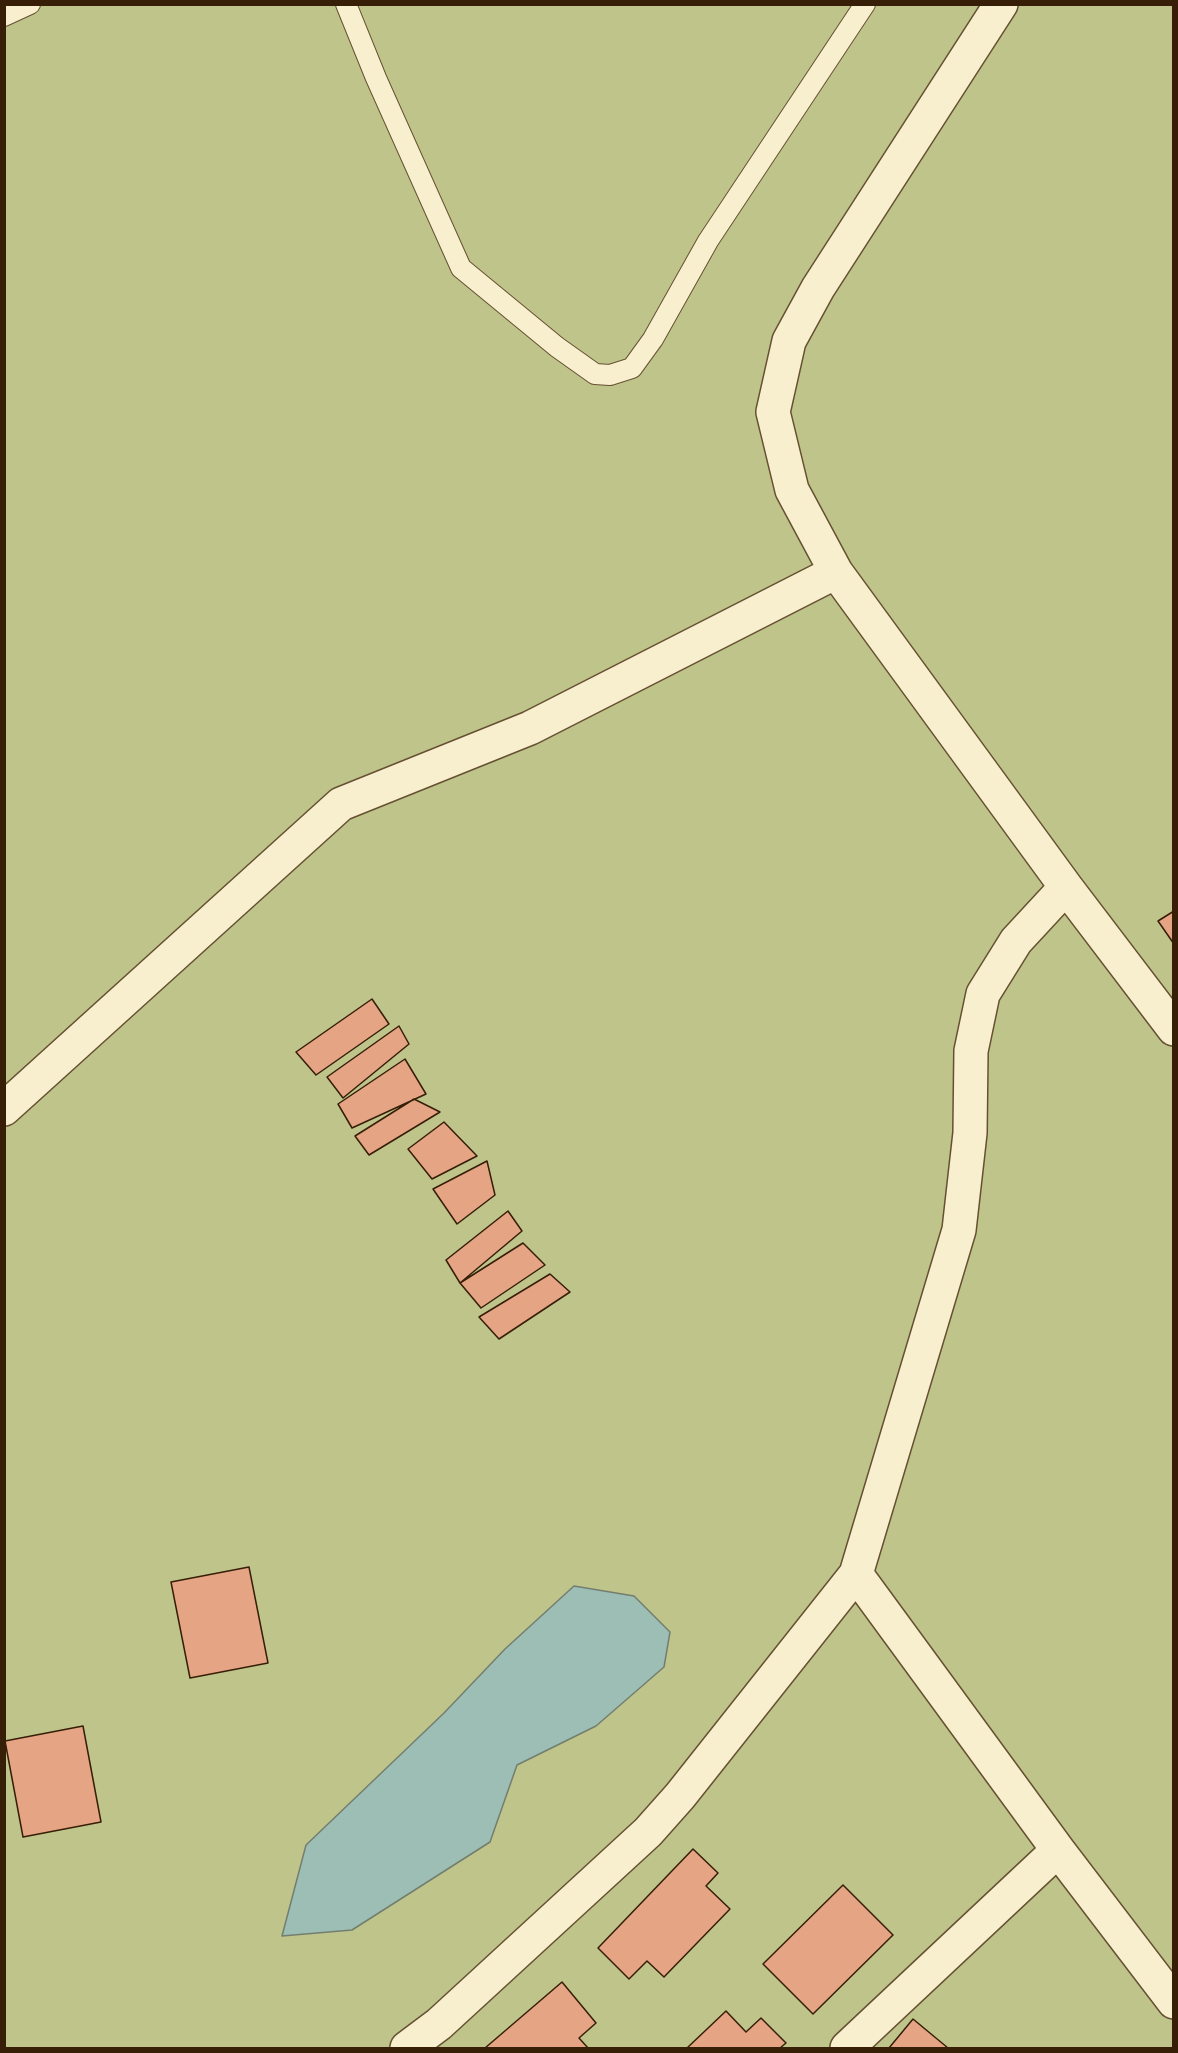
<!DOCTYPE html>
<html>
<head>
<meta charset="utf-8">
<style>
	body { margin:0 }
	#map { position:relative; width:1178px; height:2053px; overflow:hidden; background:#f5e6b4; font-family:"IM FELL Double Pica",serif }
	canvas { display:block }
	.frame { position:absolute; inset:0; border:6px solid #361e07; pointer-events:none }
</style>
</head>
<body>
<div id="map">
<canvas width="1178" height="2053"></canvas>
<div class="frame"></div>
</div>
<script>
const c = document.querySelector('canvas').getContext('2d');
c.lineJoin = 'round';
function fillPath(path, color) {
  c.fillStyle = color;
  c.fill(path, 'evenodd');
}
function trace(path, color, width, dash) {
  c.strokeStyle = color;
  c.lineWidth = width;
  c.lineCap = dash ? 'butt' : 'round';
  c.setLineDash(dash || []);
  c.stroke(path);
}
fillPath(new Path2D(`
	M5,5H1173V2048H5Z`), '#bfc48b');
const water = new Path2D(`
	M574,1586L634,1596L670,1632L664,1667L596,1726L517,1765L490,1842L352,1930L282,1936L306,1845L444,1713L505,1649Z`);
fillPath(water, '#9dbeb4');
trace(water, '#747e6f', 1.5);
const building = new Path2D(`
	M1174,911V944L1158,921Z
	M372,999L389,1024L316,1075L296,1052Z
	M399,1026L409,1044L343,1098L327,1077Z
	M405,1059L426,1094L352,1128L338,1104Z
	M414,1099L440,1112L369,1155L355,1136Z
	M444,1122L477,1156L432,1179L408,1149Z
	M487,1161L495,1195L457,1224L433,1189Z
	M508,1211L522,1231L460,1283L446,1260Z
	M523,1243L545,1265L481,1308L460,1283Z
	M550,1274L570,1292L499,1339L479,1317Z
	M249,1567L268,1663L190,1678L171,1582Z
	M83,1726L101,1822L23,1837L5,1741Z
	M693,1849L718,1873L706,1886L730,1909L664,1977L647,1961L629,1979L598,1948Z
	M843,1885L893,1935L813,2014L763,1964Z
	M562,1982L596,2023L579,2038L588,2048H485Z
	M726,2011L746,2032L761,2018L786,2043L780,2048H687Z
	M913,2019L948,2048H889Z`);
fillPath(building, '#e5a484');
trace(building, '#361e07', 1.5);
const lane = new Path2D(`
	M346,4L376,78L461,268L557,347L595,374L610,375L632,368L653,339L708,241L865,4
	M4,16L30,4`);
const street = new Path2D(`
	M1001,4L818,288L789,341L773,412L792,490L836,572L1066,887L1174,1029
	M4,1109L341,804L530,728L836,572
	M856,1574L959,1230L970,1133L971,1051L983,994L1016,941L1066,887
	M1058,1850L1174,2002
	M407,2048L439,2024L648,1832L680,1796L856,1574L1058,1850L847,2048`);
trace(lane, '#665032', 22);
trace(street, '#665032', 36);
trace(lane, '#f8efce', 20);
trace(street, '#f8efce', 33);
</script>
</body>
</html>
